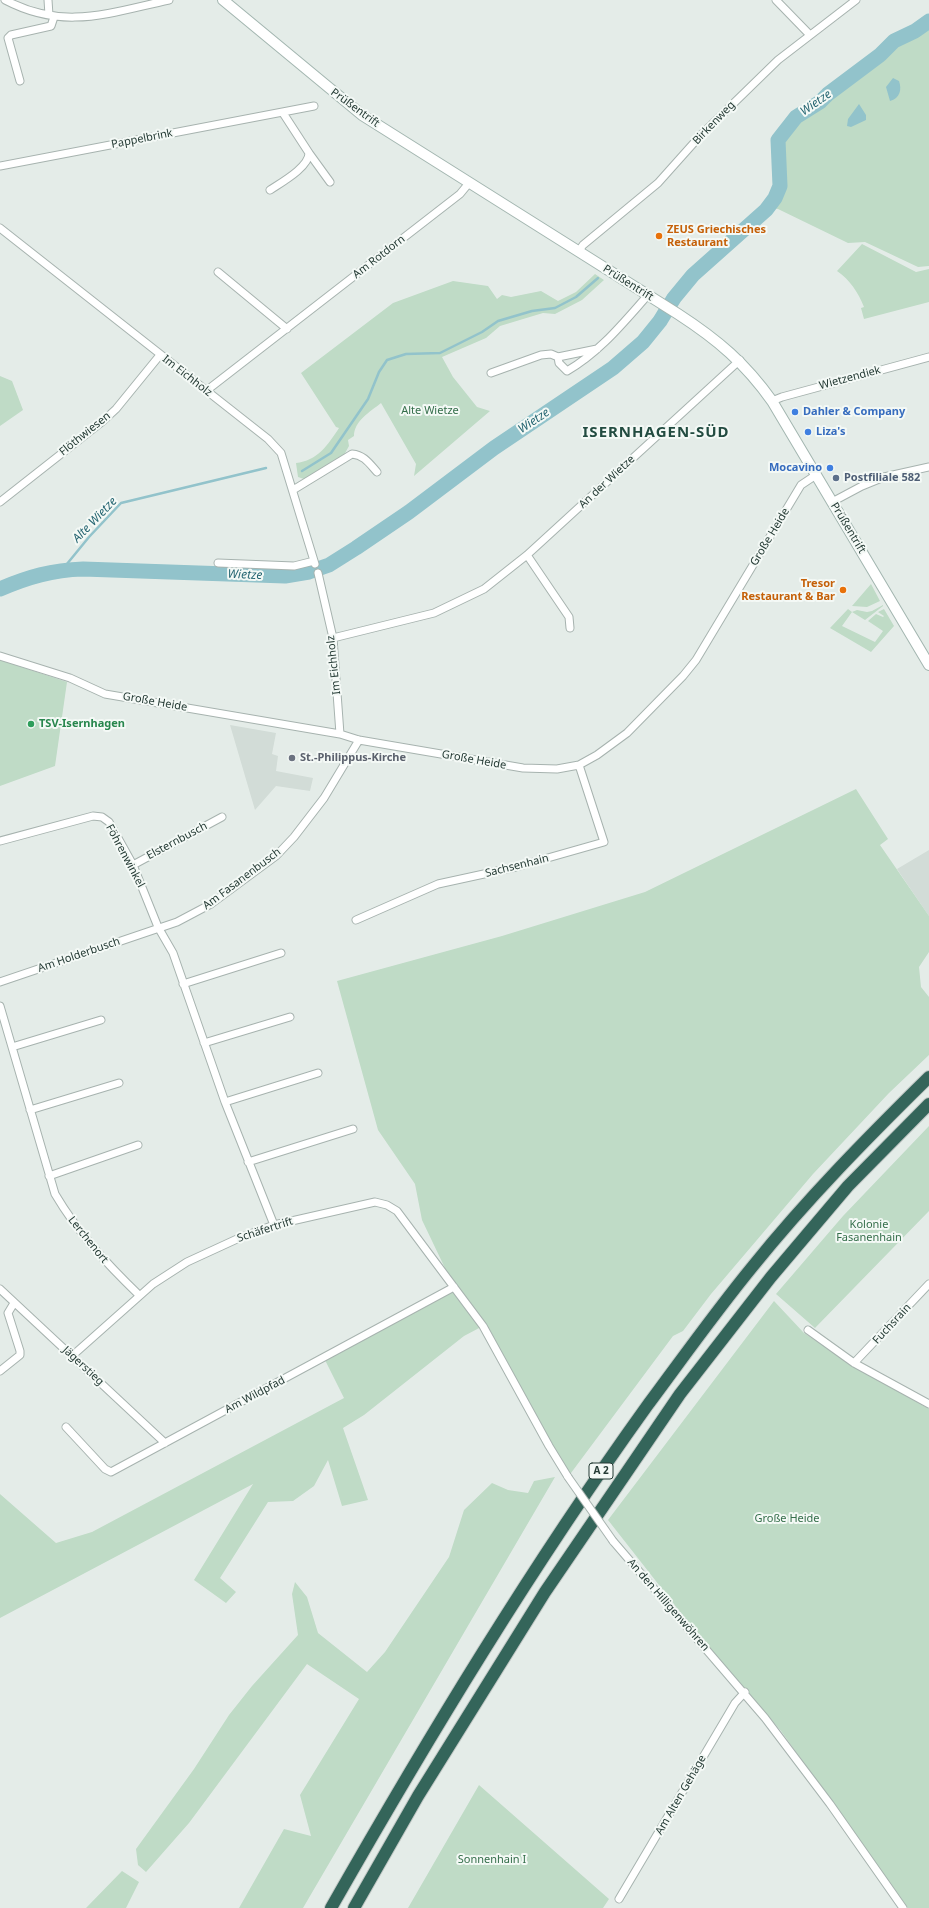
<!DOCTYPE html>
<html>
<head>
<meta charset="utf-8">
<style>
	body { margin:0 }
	canvas { display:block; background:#e4ece8 }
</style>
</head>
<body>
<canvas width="929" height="1908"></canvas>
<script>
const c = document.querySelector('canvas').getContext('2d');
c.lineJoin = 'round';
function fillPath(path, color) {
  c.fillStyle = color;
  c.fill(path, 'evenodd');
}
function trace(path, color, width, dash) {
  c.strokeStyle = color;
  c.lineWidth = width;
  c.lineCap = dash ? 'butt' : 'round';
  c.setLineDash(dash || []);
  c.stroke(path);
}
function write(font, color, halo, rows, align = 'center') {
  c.font = font + ' "Noto Sans",sans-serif';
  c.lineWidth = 4;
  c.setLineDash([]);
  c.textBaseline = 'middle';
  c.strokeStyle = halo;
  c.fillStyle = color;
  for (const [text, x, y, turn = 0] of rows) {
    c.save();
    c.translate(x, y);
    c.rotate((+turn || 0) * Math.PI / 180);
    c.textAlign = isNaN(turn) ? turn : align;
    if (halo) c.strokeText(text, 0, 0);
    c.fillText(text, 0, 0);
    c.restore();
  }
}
fillPath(new Path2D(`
	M230,725L276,733L272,754L278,756L276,771L313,778L310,791L276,786L255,810Z
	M929,850V916L897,869Z`), '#d2dcd7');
fillPath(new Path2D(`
	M929,18V266L918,267L865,242L848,243L778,209L764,207L773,197L778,186L776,139L795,115L818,101L827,92L862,67L892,40Z
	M862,244L916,272L929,269V302L864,319L861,308L864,307C858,292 850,280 837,271Z
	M595,274L604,280L582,300L555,314L543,313L500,326L486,338L442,357L453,377L477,407L490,411L414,476L416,464L381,403C370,412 354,421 354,436L348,440L349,446L344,455L304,479L298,477L296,463C317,461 328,445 339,428L336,427L301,373L393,303L453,281L488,286L497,299L502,295L511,297L541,291L558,301L576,292Z
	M0,376L12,381L23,410L0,426Z
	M871,584L880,601L867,607L852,606Z
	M883,605V606L865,620L852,612L842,626L875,642L883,631L868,621L876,614L883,617L884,616L878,612L884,609L894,626L871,652L830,628L848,609L852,612L857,610L867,612L872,611Z
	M0,660L67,682L55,766L0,786Z
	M856,789L888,839L880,845L929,916V952L919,967L921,987L929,997V1055L889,1093L813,1174L711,1294L683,1331L673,1336L568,1477L483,1326L464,1336L364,1415L343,1428L368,1500L342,1506L328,1460L314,1486L293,1501L268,1502L220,1578L236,1592L226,1603L194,1580L253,1484L0,1618V1494L56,1543L92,1532L344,1398L324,1358L454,1287L422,1220L415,1184L378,1130L337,981L502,936L645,892Z
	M929,1126V1211L815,1328L776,1294L843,1216Z
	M774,1301L804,1333L853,1366L929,1409V1908H908L781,1731L688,1622L608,1520Z
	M555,1477L303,1908H239L284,1829L311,1836L300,1795L359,1699L307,1664L189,1823L146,1872L138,1865L136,1849L194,1769L229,1715L252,1686L298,1635L292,1594L295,1582L307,1597L318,1633L367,1672L385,1652L449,1557L464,1510L492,1483L508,1490L528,1493L534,1481Z
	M479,1785L609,1899L603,1908H408Z
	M122,1871L139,1882L126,1908H86Z`), '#bfdbc6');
fillPath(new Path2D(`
	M893,78L899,81C902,90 900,98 890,101L886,87Z
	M859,104L866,115V120L851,127L847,126L848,119Z`), '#92c3cb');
trace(new Path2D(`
	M302,471L331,453L368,399L379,372L387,360L406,354L440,353L482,332L498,321L532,311L555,308L576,297L598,278
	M62,570L89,537L121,503L266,468`), '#92c3cb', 2.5);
trace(new Path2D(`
	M0,589C28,577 52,570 83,569L285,576L309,572L329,565L356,548L409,512L494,448L613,368L643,342L660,321L674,298L693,275L766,210L775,198L780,186L778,140L796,117L820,102L828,94L880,55L894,41L915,31L929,21`), '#92c3cb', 15);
const street = new Path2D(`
	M5,0C64,31 108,13 169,0
	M48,0L49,15
	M776,0L810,35
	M20,81L8,38L11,35L51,26L54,17
	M309,153L330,182
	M0,166L314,106
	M270,190C282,182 309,167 309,153L283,113
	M0,228L268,439L281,453L315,564
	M578,252L583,245L658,183L700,136L778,60L856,0
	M218,272L287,329
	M558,357L559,363L567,371C600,352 623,323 648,295
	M491,373L541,355L551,354L558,357L597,349
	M206,391L460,194L469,183
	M772,401L782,397L929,357
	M293,490L352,454C364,455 369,463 377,472
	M0,502L103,421L116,409L160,355
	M832,502L862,486L884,477L929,467
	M527,555L569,617L570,628
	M218,563L294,566L314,561
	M318,573L333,638L340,734
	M333,638L434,613L484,589L527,555L740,360
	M0,656L70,678L105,694L340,734L359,740L523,768L557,769L579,765L597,755L627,733L683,676L696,660L801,485L816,475
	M0,841L93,816L102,817L109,822L113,829L133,865L158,927L173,953L225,1102L274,1225
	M133,865L222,817
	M356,920L438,884L516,867L604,842L579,765
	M0,982L177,922L211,904L276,856L294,837L324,798L359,740
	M183,984L281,953
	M0,1006L55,1194C78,1233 107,1264 139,1295
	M204,1043L290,1017
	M12,1047L101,1020
	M225,1102L318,1073
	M30,1110L119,1083
	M248,1162L353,1129
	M49,1176L138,1145
	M0,1289L165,1443
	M808,1330L854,1363L929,1404
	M72,1356L153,1284L187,1262L237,1239L274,1225L375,1202L387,1205L397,1211L483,1326L549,1446L568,1477
	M854,1363L929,1284
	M0,1371L20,1355V1351L8,1313L14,1303
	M66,1427L105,1469L111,1472L454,1287
	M613,1541L765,1718L830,1804L903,1908
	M619,1899L735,1703L745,1692`);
const secondary = new Path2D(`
	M223,0L362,115L678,314C718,340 745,363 772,401L929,665`);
const highway = new Path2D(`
	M331,1908C429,1736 532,1566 647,1406C682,1359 716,1311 753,1266C807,1199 868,1137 929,1077
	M354,1908L418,1796L545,1592L680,1394L771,1277L848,1186L929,1104`);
trace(street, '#a7b3af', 9);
trace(secondary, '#a3b6b0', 12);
trace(highway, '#c2c8c6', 14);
trace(street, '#fff', 7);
trace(secondary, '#fff', 10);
trace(highway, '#34655a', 12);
const streetBridge = new Path2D(`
	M568,1477L613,1541`);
trace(streetBridge, '#a7b3af', 9, []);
trace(streetBridge, '#fff', 7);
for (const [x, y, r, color] of [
	[659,236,4,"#e8710a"],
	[795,412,4,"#3f7fe0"],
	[808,432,4,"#3f7fe0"],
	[830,468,4,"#3f7fe0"],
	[836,478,4,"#5c6f8a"],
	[843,590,4,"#e8710a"],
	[31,724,4,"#2e9e5b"],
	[292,758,4,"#6b7280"]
]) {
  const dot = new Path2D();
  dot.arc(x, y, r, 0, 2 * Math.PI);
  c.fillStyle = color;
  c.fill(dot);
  trace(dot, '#f4f9f6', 1.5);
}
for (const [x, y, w] of [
	[601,1471,24]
]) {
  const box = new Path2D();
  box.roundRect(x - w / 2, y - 8, w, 16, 3);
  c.fillStyle = '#f4f9f6';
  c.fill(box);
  trace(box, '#253b35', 1);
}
write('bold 10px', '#253b35', null, [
	["A 2",601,1471]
]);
write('11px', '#253b35', '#f4f9f6', [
	["Prüßentrift",355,108,36],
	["Birkenweg",714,123,-46],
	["Pappelbrink",142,139,-11],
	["Am Rotdorn",379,257,-38],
	["Prüßentrift",628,283,32],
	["Im Eichholz",187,376,38],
	["Wietzendiek",850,378,-15],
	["Flöthwiesen",85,434,-39],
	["An der Wietze",607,482,-43],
	["Prüßentrift",848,528,59],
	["Große Heide",770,537,-59],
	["Im Eichholz",334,665,-96],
	["Große Heide",155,702,10],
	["Große Heide",474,760,10],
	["Elsternbusch",177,841,-28],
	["Föhrenwinkel",125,856,62],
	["Sachsenhain",517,866,-14],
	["Am Fasanenbusch",242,879,-37],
	["Am Holderbusch",79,955,-19],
	["Schäfertrift",265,1230,-18],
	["Lerchenort",88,1240,51],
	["Fuchsrain",892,1324,-47],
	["Jägerstieg",83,1366,43],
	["Am Wildpfad",255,1395,-28],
	["An den Hilligenwöhren",668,1605,49],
	["Am Alten Gehäge",681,1795,-60]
]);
write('bold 11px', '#c56008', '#f4f9f6', [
	["ZEUS Griechisches",667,230],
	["Restaurant",667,243],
	["Tresor",835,584,"right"],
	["Restaurant & Bar",835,597,"right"]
], 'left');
write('11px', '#346e4a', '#f4f9f6', [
	["Alte Wietze",430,411],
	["Kolonie",869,1225],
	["Fasanenhain",869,1238],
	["Große Heide",787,1519],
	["Sonnenhain I",492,1860]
]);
write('bold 11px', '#366cbe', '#f4f9f6', [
	["Dahler & Company",803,412],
	["Liza's",816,432],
	["Mocavino",822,468,"right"]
], 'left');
write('bold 11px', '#4e5e75', '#f4f9f6', [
	["Postfiliale 582",844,478]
], 'left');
write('bold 11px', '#27864d', '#f4f9f6', [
	["TSV-Isernhagen",39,724]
], 'left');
write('bold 11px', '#5b616d', '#f4f9f6', [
	["St.-Philippus-Kirche",300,758]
], 'left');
write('italic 12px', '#256571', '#f4f9f6', [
	["Wietze",816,103,-35],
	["Wietze",534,421,-34],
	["Alte Wietze",95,520,-46],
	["Wietze",245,575,2]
]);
c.letterSpacing = '1px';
write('bold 15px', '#234c41', '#f4f9f6', [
	["ISERNHAGEN-SÜD",656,433]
]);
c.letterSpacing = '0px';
</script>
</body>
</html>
